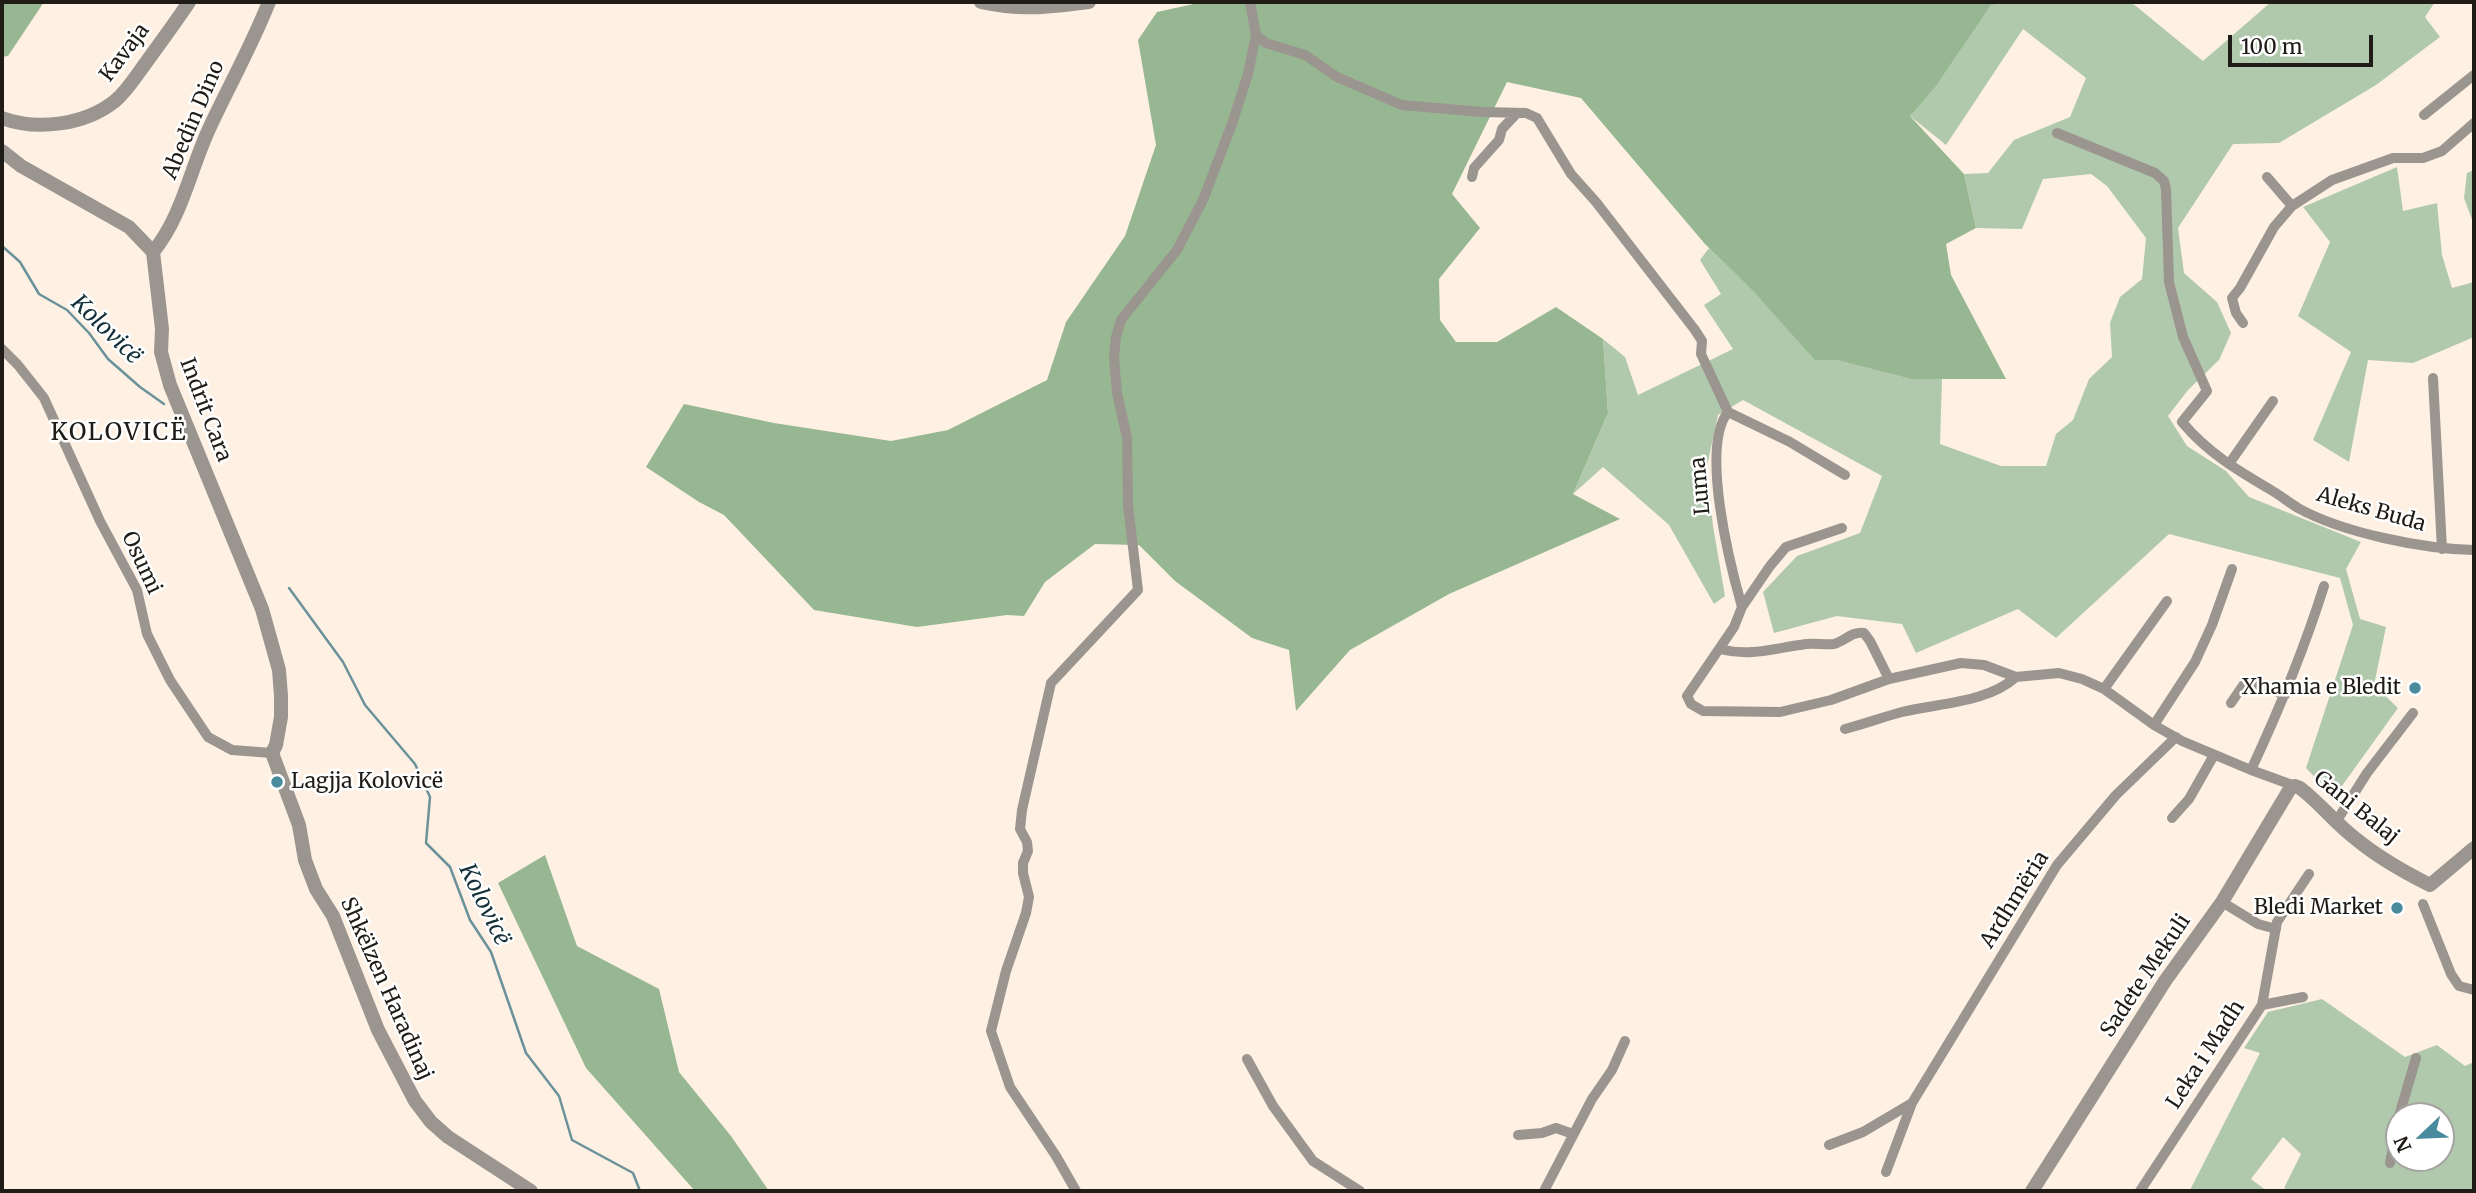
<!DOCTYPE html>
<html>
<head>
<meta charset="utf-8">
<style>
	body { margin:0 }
	#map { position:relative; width:2476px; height:1193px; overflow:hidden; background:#fef1e3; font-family:Merriweather,serif }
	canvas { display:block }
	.frame { position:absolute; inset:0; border:4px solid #1f1b16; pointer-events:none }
	.north { position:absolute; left:2385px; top:1102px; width:70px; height:70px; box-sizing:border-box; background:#fff; border:2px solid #a5a4a2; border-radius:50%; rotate:247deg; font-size:19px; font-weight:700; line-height:28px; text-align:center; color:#1f1b16 }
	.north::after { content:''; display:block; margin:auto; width:24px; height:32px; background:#498a9c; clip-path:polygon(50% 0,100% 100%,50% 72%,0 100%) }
	.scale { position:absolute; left:2228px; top:35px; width:145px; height:32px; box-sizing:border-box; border:4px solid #1f1b16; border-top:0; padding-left:9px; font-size:21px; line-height:24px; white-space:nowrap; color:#1f1b16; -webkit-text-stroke:5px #fff; paint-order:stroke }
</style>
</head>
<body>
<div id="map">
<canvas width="2476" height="1193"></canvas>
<div class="frame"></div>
<div class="north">N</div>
<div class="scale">100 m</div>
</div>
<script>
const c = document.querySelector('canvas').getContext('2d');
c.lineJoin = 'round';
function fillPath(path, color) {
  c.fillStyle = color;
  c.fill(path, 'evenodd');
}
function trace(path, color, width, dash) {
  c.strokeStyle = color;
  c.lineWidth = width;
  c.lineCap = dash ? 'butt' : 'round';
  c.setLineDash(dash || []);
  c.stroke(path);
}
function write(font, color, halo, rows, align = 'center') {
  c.font = font + ' Merriweather,serif';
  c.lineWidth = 5;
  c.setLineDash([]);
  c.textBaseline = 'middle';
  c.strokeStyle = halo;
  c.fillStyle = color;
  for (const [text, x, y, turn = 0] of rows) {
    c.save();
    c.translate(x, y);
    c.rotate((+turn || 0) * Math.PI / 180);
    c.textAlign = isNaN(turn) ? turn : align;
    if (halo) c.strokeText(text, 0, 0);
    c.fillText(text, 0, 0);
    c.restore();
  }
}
fillPath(new Path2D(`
	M1997,2H2131L2203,61L2271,2H2435L2425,17L2440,37L2376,85L2279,143L2233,144L2178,228L2184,273L2217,302L2231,333L2219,360L2188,390L2168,416L2187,446L2226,471L2249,497L2361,542L2346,569L2360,619L2386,627L2374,685L2398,708L2334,797L2306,768L2353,625L2340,578L2169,534L2056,638L2018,609L1916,653L1902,624L1837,616L1774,633L1763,592L1797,556L1860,533L1882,476L1743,400L1718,415L1707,466L1713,526L1725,596L1714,604L1669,525L1603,467L1573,494L1608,413L1603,339L1625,357L1638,395L1733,349L1704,305L1721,294L1700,260L1709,248L1818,354L1911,379H1942L1940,444L2001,466H2046L2056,434L2073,420L2089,379L2112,357L2110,323L2120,297L2142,279L2146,238L2107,186L2091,174L2043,179L2022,229L1976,228L1964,174L1988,173L2014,140L2070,117L2086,78L2023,29L1946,145L1910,116L1991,5Z
	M2397,167L2403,211L2437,203L2442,255L2452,288L2474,282V337L2413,363L2368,360L2349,462L2313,440L2351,352L2298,316L2330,242L2303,207Z
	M2474,170V225L2464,198L2467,173Z
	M2322,999L2405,1057L2437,1045L2465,1066L2474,1062V1191H2291L2284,1188L2301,1154L2283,1137L2251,1179L2267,1191L2190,1190L2260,1053L2244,1048L2268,1012ZM2399,1116H2441V1158H2399Z`), '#b0c9ac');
fillPath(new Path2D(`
	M2,2H44L8,56L2,57Z
	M1203,2H2006L1991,5L1935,87L1910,116L1964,174L1976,228L1946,244L1951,275L2006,379H1911L1838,360H1815L1754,292L1705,244L1581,98L1507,82L1452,194L1480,228L1439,279L1440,320L1456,342H1497L1556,307L1603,339L1608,413L1573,494L1620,519L1449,594L1350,650L1296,711L1289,650L1252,638L1175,581L1139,545L1095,544L1045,582L1024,616L1007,615L917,627L814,610L724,515L699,502L646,467L684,404L774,423L891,441L948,430L1047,380L1066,322L1125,236L1156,145L1138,40L1157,12Z
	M545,855L577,946L659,989L679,1072L731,1136L769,1191H695L586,1068L498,883Z`), '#97b692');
trace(new Path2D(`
	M2,246L20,262L39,294L67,310L89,333L108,359L140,387L164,404
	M289,588L343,662L365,705L415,764L430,797L426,843L450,867L470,920L491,952L526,1053L559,1096L572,1140L633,1173L640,1191`), '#6b919a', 2.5);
trace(new Path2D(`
	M1250,2L1256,35L1266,43L1305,55L1337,77L1402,105L1482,112L1526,113L1537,118L1571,174L1596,202L1695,330L1702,341L1701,354L1728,412
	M2424,115L2474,75
	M2057,133L2155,173L2164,181L2166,189L2169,282L2183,337L2207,391L2182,422C2208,453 2237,470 2271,490C2280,495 2288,502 2298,508C2343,533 2423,549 2474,550
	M1472,177L1474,168L1499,140L1502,129L1517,113
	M2267,177L2292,206
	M2243,323L2236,313L2232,298L2240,288L2274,227L2292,206L2332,180L2393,158H2423L2442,151L2474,123
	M2,349L18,365L44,398L100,521L137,590L147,634L170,680L208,737L232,750L272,753
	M2433,378L2442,549
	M2229,464L2273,401
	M1842,528L1786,547L1770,566L1742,607L1734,627L1687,696L1691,704L1703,711L1780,712L1831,700L1889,679L1961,663L1984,665L2016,677L2059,673L2082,679L2104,689L2154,725L2182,741L2251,770L2295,786
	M1742,607C1730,565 1700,447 1728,412L1790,442L1845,475
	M1719,649C1752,657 1774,648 1806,644C1815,643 1825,645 1834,644C1845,641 1852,631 1864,633L1870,641L1889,679
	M2104,689L2167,601
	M2231,703L2244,684L2250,681L2285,695
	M2154,725L2195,662L2212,625L2232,569
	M1845,729C1864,724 1883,717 1902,712C1939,703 1987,703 2016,677
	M2251,770C2279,710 2304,650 2324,586
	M2172,818L2189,799L2214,755
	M2336,822L2367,773L2413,713
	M2222,902L2258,924L2276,929
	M2423,904L2451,974L2459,986L2474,990
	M2262,1005L2303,997
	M1247,1059L1273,1106L1313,1161L1360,1191
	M1518,1135L1542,1133L1556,1128L1573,1134
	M1829,1145L1863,1132L1912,1103
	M2390,1163L2399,1116L2416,1058
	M1886,1172L1912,1103L2057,865L2116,795L2176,737
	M1076,1191L1056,1156L1010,1087L991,1031L1006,971L1026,913L1029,897L1023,873V863L1028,851L1027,842L1020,829L1022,810L1051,683L1138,590L1128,505L1127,438L1117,393L1114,358L1116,337L1121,320L1177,250L1203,200L1232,124L1248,74L1256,35
	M1544,1191L1592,1099L1612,1070L1625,1041
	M2140,1191L2262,1005L2277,922L2309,874`), '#9b9590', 10);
trace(new Path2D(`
	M981,2C1022,11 1048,7 1089,2
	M2,118C37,131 85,125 115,101C127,91 136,76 145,64C160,43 175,23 189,2
	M2,151L21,166L129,227L153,252L162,329L161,352L170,385L262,609L279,670L281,696V717L276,745L272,753L299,825L305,860L316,889L333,916L378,1030L415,1101L431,1122L448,1137L531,1191
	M153,252C182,217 190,170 209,129C229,86 252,45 269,2
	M2032,1191L2165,981L2222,902L2291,787L2295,786L2300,788C2320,803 2336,824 2356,839C2379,858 2404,872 2430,885L2474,848`), '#9b9590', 14);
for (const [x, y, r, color] of [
	[2415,688,7,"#498a9c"],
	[277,782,7,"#498a9c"],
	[2397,908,7,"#498a9c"]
]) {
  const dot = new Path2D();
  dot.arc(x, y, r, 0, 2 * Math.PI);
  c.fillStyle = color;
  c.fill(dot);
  trace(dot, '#fff', 2.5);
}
write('21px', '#1f1b16', '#fff', [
	["Kavaja",125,53,-53],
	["Abedin Dino",194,120,-67],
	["Indrit Cara",205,410,69],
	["Luma",1701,486,-95],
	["Aleks Buda",2371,510,16],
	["Osumi",141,563,65],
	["Gani Balaj",2356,808,39],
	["Ardhmëria",2015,900,-58],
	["Sadete Mekuli",2146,976,-56],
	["Shkëlzen Haradinaj",386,989,66],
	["Leka i Madh",2206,1055,-57]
]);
write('21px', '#1f1b16', '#fff', [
	["Xhamia e Bledit",2401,688],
	["Lagjja Kolovicë",291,782,"left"],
	["Bledi Market",2383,908]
], 'right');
write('italic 23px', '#143038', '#fff', [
	["Kolovicë",106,330,44],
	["Kolovicë",484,905,64]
]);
c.letterSpacing = '2px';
write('24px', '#1f1b16', '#fff', [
	["KOLOVICË",119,433]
]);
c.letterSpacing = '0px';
</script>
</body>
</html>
